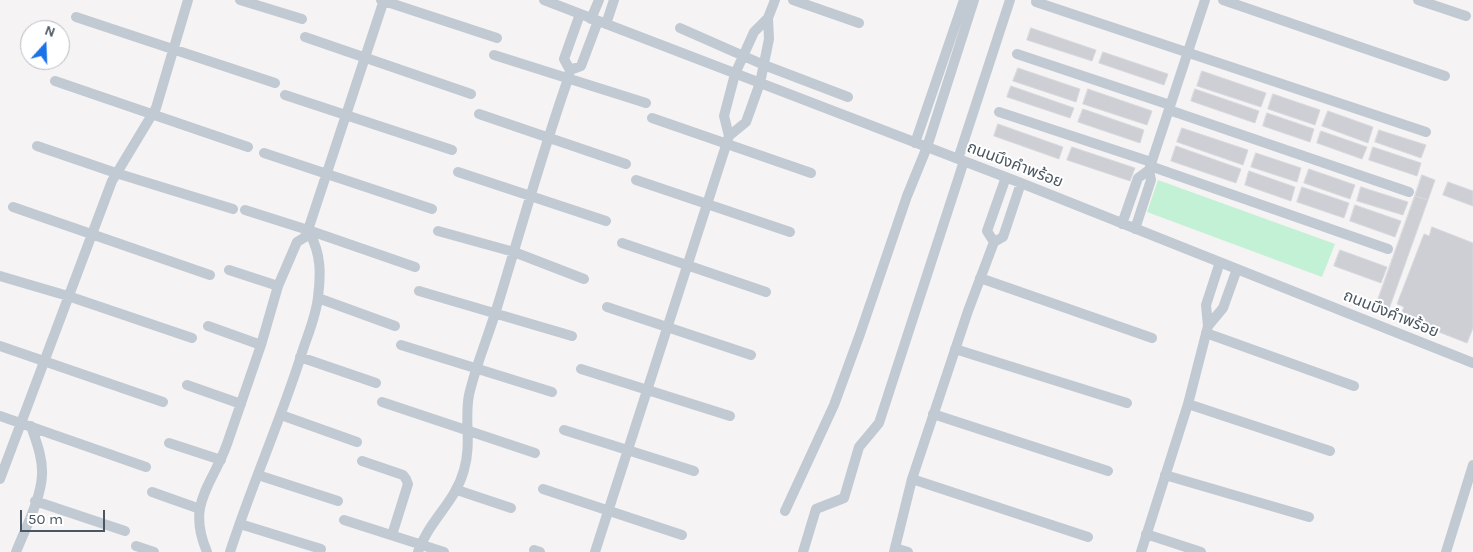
<!DOCTYPE html>
<html>
<head>
<meta charset="utf-8">
<style>
	body { margin:0 }
	#map { position:relative; width:1473px; height:552px; overflow:hidden; background:#f5f3f3; font-family:Karla,sans-serif }
	canvas { display:block }
	.north { position:absolute; left:20px; top:20px; width:50px; height:50px; box-sizing:border-box; background:#fff; border:1px solid #b7bbc0; border-radius:50%; rotate:20deg; font-size:14px; font-weight:700; line-height:20px; text-align:center; color:#4a5661 }
	.north::after { content:''; display:block; margin:auto; width:18px; height:22px; background:#1a73e8; clip-path:polygon(50% 0,100% 100%,50% 72%,0 100%) }
	.scale { position:absolute; left:20px; top:510px; width:85px; height:22px; box-sizing:border-box; border:2px solid #4a5661; border-top:0; padding-left:6px; font-size:15px; line-height:18px; white-space:nowrap; color:#4a5661; -webkit-text-stroke:4px #fff; paint-order:stroke }
</style>
</head>
<body>
<div id="map">
<canvas width="1473" height="552"></canvas>
<div class="north">N</div>
<div class="scale">50 m</div>
</div>
<script>
const c = document.querySelector('canvas').getContext('2d');
c.lineJoin = 'round';
function fillPath(path, color) {
  c.fillStyle = color;
  c.fill(path, 'evenodd');
}
function trace(path, color, width, dash) {
  c.strokeStyle = color;
  c.lineWidth = width;
  c.lineCap = dash ? 'butt' : 'round';
  c.setLineDash(dash || []);
  c.stroke(path);
}
function write(font, color, halo, rows, align = 'center') {
  c.font = font + ' Karla,"Noto Sans Thai",sans-serif';
  c.lineWidth = 4;
  c.setLineDash([]);
  c.textBaseline = 'middle';
  c.strokeStyle = halo;
  c.fillStyle = color;
  for (const [text, x, y, turn = 0] of rows) {
    c.save();
    c.translate(x, y);
    c.rotate((+turn || 0) * Math.PI / 180);
    c.textAlign = isNaN(turn) ? turn : align;
    if (halo) c.strokeText(text, 0, 0);
    c.fillText(text, 0, 0);
    c.restore();
  }
}
fillPath(new Path2D(`
	M1158,180L1335,244L1322,277L1147,212Z`), '#c3f1d5');
const building = new Path2D(`
	M1031,28L1096,50L1092,61L1027,40Z
	M1103,52L1168,74L1164,85L1099,63Z
	M1018,68L1080,89L1076,102L1013,81Z
	M1202,71L1266,93L1261,107L1197,86Z
	M1011,86L1074,108L1070,118L1007,97Z
	M1088,89L1152,111L1147,125L1083,104Z
	M1195,89L1259,111L1255,123L1191,101Z
	M1273,94L1320,110L1315,125L1268,109Z
	M1083,109L1144,130L1140,143L1078,122Z
	M1328,111L1373,127L1368,143L1322,126Z
	M1267,113L1314,129L1310,142L1263,126Z
	M998,124L1063,147L1059,159L994,136Z
	M1182,128L1248,150L1243,165L1177,142Z
	M1379,130L1426,145L1421,158L1375,142Z
	M1321,131L1367,147L1362,159L1317,143Z
	M1176,146L1241,169L1236,183L1171,161Z
	M1072,147L1135,168L1130,181L1067,160Z
	M1373,147L1421,163L1417,176L1369,160Z
	M1256,153L1301,168L1297,182L1251,167Z
	M1309,169L1355,185L1350,199L1304,183Z
	M1249,171L1295,187L1291,201L1245,185Z
	M1422,175L1435,180L1428,200L1415,196Z
	M1448,182L1473,191V206L1443,195Z
	M1302,187L1349,203L1344,218L1297,202Z
	M1361,187L1408,202L1403,215L1357,201Z
	M1415,196L1428,200L1389,309L1375,308Z
	M1355,205L1401,221L1395,237L1350,221Z
	M1432,227L1473,243V328L1467,343L1400,317L1404,307L1397,304L1424,234L1429,236Z
	M1340,250L1387,267L1381,283L1334,266Z`);
fillPath(building, '#cdcfd5');
trace(building, '#d7d9de', 1);
trace(new Path2D(`
	M240,0L302,19
	M381,0L497,38
	M544,0L1021,183L1473,363
	M793,0L859,23
	M1223,0L1445,76
	M1418,0L1466,16
	M1036,2L1426,132
	M76,17L275,83
	M591,19L599,0
	M606,24L614,0
	M680,28L764,65L848,97
	M305,37L471,94
	M1017,54L1170,105
	M494,55L646,103
	M570,70L581,66L598,21
	M55,81L248,147
	M285,95L452,150
	M1169,110L1409,192
	M999,112L1151,162
	M479,114L626,164
	M652,118L811,173
	M729,136L746,122L760,83L769,39L768,18L775,0
	M915,143L964,0
	M37,146L116,173L233,209
	M264,153L432,209
	M958,159L1010,0
	M1150,166L1388,249
	M458,172L606,221
	M636,180L790,232
	M13,207L210,275
	M245,210L308,230L415,267
	M1122,224L1138,178L1149,170
	M1135,229L1151,180L1149,170L1205,0
	M438,231L514,252L584,279
	M994,242L987,231L1006,177
	M622,243L766,292
	M229,270L278,286
	M0,276L68,296L192,338
	M980,278L1152,338
	M419,291L572,336
	M318,298L395,326
	M607,307L751,355
	M208,326L261,345
	M1208,326L1223,308L1237,269
	M1206,333L1354,386
	M401,345L552,392
	M0,346L163,402
	M955,349L1127,403
	M300,357L376,383
	M581,369L730,416
	M187,385L241,404
	M382,402L535,453
	M1188,404L1330,451
	M933,414L1108,471
	M281,415L357,442
	M0,416L146,467
	M564,430L694,471
	M169,443L221,460
	M362,461L403,475L406,479L408,484L392,535
	M258,475L338,501
	M1165,475L1309,517
	M0,479L112,181L156,108L188,0
	M912,479L1088,537
	M543,489L682,535
	M457,490L511,508
	M152,492L200,509
	M35,501L125,531
	M785,511L834,405L860,334L907,196L927,147L974,0
	M344,520L444,552
	M240,524L321,549
	M1146,534L1201,552
	M136,546L154,552
	M895,548L908,552
	M534,550L540,552
	M16,552C25,529 41,499 42,475C43,458 36,441 31,426
	M207,552C186,503 212,486 227,444L261,345L278,286L297,242L310,234L308,230L384,0
	M230,552C251,487 279,424 300,359C306,338 316,318 318,297C321,274 321,254 310,234
	M418,552C429,520 455,503 464,470C472,442 464,421 469,395C476,364 489,335 498,304C521,229 542,153 568,79L570,70L564,59L580,14
	M595,552L729,136L724,116L735,74L754,32L768,18
	M803,552L816,509L844,498L859,447L879,423L964,161
	M894,552L912,479L968,311L994,242L1003,237L1021,183
	M1141,552L1188,404L1208,326L1206,305L1220,262
	M1446,552L1473,465`), '#c1cad2', 10);
write('16px', '#4a5661', '#fff', [
	["ถนนบึงคำพร้อย",1015,165,21],
	["ถนนบึงคำพร้อย",1391,314,22]
]);
</script>
</body>
</html>
